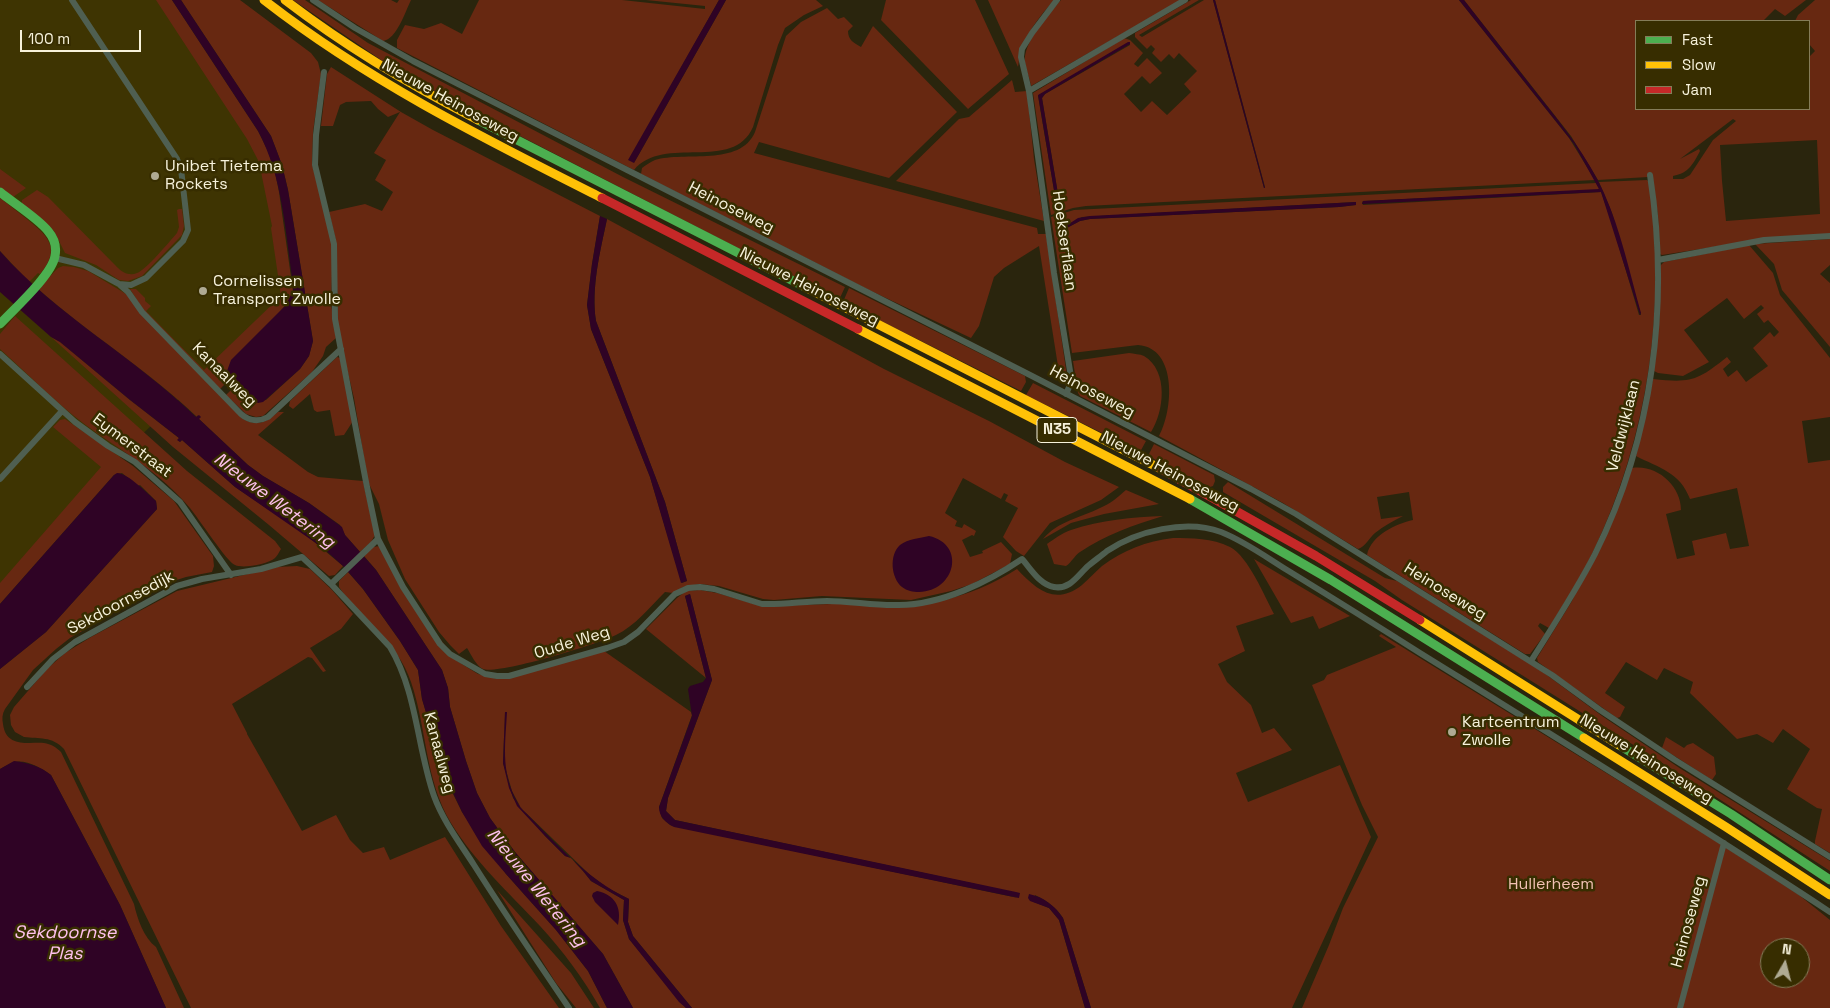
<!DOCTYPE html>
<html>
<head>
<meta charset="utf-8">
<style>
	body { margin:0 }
	#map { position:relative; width:1830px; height:1008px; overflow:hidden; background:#2a250d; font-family:"Space Grotesk",sans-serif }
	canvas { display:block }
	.legend { position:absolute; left:1635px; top:20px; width:175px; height:90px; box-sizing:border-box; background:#372d00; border:1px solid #847c58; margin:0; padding:6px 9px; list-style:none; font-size:15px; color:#f7f2db }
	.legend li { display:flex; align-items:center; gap:10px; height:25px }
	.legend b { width:25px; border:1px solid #847c58 }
	.north { position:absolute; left:1760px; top:938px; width:50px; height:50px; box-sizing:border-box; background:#372d00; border:1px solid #847c58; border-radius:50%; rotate:8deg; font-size:14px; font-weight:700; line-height:20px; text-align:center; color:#f7f2db }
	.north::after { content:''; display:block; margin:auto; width:18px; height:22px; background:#afaa93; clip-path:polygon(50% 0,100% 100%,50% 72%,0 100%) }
	.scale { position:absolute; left:20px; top:30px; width:121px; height:22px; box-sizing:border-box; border:2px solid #f7f2db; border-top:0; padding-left:6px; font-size:15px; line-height:18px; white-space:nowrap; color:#f7f2db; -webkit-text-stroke:4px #372d00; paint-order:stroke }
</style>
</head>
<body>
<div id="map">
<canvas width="1830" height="1008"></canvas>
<ul class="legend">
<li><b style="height:6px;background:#4caf50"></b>Fast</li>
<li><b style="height:6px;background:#ffc107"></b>Slow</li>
<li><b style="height:6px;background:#c62828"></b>Jam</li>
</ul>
<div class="north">N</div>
<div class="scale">100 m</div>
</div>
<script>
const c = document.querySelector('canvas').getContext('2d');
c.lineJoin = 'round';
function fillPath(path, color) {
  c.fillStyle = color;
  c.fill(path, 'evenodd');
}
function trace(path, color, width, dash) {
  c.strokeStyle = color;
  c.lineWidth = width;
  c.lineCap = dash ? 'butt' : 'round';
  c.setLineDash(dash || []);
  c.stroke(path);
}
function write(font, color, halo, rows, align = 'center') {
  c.font = font + ' "Space Grotesk",sans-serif';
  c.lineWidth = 5;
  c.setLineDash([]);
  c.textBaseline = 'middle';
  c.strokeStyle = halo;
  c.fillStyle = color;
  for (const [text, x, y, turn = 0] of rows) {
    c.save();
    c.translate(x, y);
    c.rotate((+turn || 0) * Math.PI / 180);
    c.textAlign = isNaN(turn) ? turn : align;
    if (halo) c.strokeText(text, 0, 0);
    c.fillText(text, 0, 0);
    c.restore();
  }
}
fillPath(new Path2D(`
	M0,0H162L260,152L287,295L128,448L0,595Z`), '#3e3402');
fillPath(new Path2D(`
	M156,0H172L258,131L268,151L275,172L279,192L293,291L288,302L228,375L231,378L220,389L144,311L130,289H136L145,298V301L151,306L146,311L204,370L281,296L271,228L272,226L259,162L247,139Z
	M181,0H240L311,53L318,62L321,74L313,132L312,164L333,245L331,304L336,338L326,347L323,356L312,372L263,416L256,417L246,414L226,395L237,384L254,401L266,400L300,369L309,356L313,341L288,190L282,165L271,136Z
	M293,0H305L368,43L623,177L845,287L839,300L456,103L390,66Z
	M318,0H391L397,3L399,0H411C405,12 397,39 383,41Z
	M479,0H622L705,9V6L646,0H719L667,93L634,163L726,0H816L823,6L804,15L785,28L778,45L753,127C733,173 664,134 634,170L397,48V40L405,25L424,29L441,23L462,34Z
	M886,0H975L1009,74L968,109L881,20Z
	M988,0H1054C1035,22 1022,38 1018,67Z
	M1061,0H1181L1031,86C1030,78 1026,71 1025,63C1022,43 1049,14 1061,0Z
	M1191,0H1199L1139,35L1142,37L1204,0H1213L1264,188L1265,187L1215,0H1459L1569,138L1595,180L1086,206L1073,208L1051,215L1033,93L1124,38L1130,40L1143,53L1134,64L1138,67L1147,58L1162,73L1150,84L1142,76L1124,94L1141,112L1152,101L1167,115L1191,92L1184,84L1197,71L1179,53L1174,59L1169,54L1161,62L1152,53L1155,49L1151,45L1147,49L1135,37V33ZM1130,42V45L1045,94L1042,98L1060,206L1057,208L1038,96Z
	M1464,0H1806L1785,16L1775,9L1763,21H1636V109H1809V57L1815,51L1809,44V21H1795L1798,15L1815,0H1830V234L1777,237L1662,255L1660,254L1658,216L1652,173L1648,177L1598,180L1571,136ZM1733,119L1736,121L1713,140L1690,175L1683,179H1673V176C1689,173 1693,164 1700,151L1699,149L1680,159ZM1817,140L1820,214L1726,221L1722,181L1720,145Z
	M827,8L838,19L844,17L853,26L848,31C848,40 854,43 861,47L873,26L957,112L889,178L759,142L754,153L1037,228L1038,234H1046L1068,383L1060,379L1039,246L1004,268L994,277L979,326L971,338L869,290L641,174L642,168C646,165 650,162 655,160C685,151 740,167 755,132L786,36L801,22Z
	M331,67L401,112L433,130L600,216L592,264L587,305L591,329L650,477L682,583L687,581L665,502L596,321C591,288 600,252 607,219L884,369L989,421L1065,462L1119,487L1101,500L1050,523L1024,556L1016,551L1003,537L1018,508L1005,501L1008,495L1004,493L1001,499L963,478L945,513L957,521L955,526L962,528L964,524L976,531L974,536L972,535L962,540L970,557L983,553L982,551L1001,542L1012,554L1010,564L972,584L951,591L911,600L822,596L774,600L763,599L719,586L700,584L683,587L673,593L665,592C650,607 635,626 616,635C598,644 498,675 483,669C476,666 471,654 467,648L459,654L450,645L439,632L405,579L388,540L379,504L368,482L354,398L338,331L336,241L329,212L365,204L382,211L393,192L375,180L386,160L374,153L400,112L388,117L378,109L371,101L346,102L340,105L333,126H321L327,74Z
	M1012,80L1015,92L1027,91L1034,159L1044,221L896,181L959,119L969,117Z
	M0,169L26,188L13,197L0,187Z
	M1647,180L1649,182C1667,308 1648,437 1593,552C1580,579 1564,603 1549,628L1540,623L1538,626L1545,634L1530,654H1525L1367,555C1371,535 1396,524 1413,520L1409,492L1377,497L1381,519L1403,516C1393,521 1384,526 1375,533C1369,538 1366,546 1358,549L1283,503L1159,436C1173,411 1178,348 1138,345L1072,353L1051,217L1074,210L1596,183L1599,188L1598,190L1363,201L1362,203L1363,205L1601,192L1611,220L1639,315H1641L1612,213L1599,182ZM1356,202V205L1339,207L1090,219L1080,221L1063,230L1062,228L1082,217Z
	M37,190L48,197L118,268C123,273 130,276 137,273C146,270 169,242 177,233L179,227L177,210L179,209H182L184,226L182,235L142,276L128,281L119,280L96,265L65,253L54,231L22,204V200Z
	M0,198C9,205 18,212 28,220C49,237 61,249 40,274L38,273L29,282L0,251Z
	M1830,239V265L1820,274L1830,283V347L1782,290L1774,264L1755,244Z
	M1749,245L1773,273L1780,295L1830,358V417L1802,421L1808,463L1830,460V853L1815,844V841L1822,809L1817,808L1787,789L1810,749L1783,729L1773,743L1757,734L1737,739L1690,693L1693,682L1664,668L1657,680L1626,662L1605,693L1625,707L1620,717L1617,718L1538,662L1537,658L1572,601L1632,468C1657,464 1681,486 1681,510L1666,514L1677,559L1695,555L1692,541L1726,533L1730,549L1749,546L1737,488L1690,499C1680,472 1659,468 1636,456L1653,379C1691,383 1697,381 1727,357L1731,362L1723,369L1728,377L1737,370L1746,382L1768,366L1753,348L1770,332L1774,337L1779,332L1768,320L1764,323L1757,314L1764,308L1761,305L1744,319L1727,298L1684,330L1709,362L1683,376L1658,373L1654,371L1660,312V266L1664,262Z
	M63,266L74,267L88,271L126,294L243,419C257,427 267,422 278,412H284L258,435L308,472L318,477L363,481L375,535L371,542L360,552L345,535L340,525L309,503L263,476L248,465L199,419L198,415L197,417C148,370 89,334 38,289L58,268Z
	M849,288L1025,376L1026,382L1021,391L843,302Z
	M15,316L187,471L275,541L281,549C279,552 278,555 275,558C268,564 243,569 235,565C227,562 199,519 190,508C160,472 121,451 83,423C54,401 28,374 0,349V334Z
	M51,337L60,342L130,400L179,438L178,440L180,442L182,440L235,487L301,531L343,566L335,575L329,576L269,525L173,447Z
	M1129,353C1134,354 1140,354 1144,356C1169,371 1164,412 1151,432L1080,396L1078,393L1073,361Z
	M337,357L340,358L353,421L344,435L335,436L330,410L317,412L314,410L310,394L293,409L289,406L290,401Z
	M1033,383L1146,441L1140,452L1026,395Z
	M65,419L133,466L174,501L213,556L214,566L212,572L186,577L164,584L70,638L56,649L33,670L5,709C2,714 2,719 3,724C6,748 28,742 44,743C51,744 56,747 61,752L134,904C137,918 144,938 156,947L184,1008H166L120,905L51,775C42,768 26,759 14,762C10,763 4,767 0,769V669L46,632L157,509L156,501L140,485L138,486L122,473L114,475L0,604V583L101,467L53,427L60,420Z
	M1154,444L1214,475L1215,481L1213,486L1210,487L1148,456Z
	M1228,482L1385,578L1397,581L1540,670L1602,716L1681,769L1830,861V871L1699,786L1402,600L1375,581L1223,492V487Z
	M1126,490L1159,504L1104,514L1071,523L1043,539C1058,521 1080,518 1100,508C1110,504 1118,497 1126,490Z
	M1163,516C1134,525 1105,535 1080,552C1074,556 1072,562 1066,566L1054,564L1047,544C1054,539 1062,533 1071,530C1101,520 1132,517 1163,516Z
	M1173,538C1192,538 1212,538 1230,547C1248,556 1265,597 1274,614L1236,626L1245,651L1218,664L1227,682L1251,705L1262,733L1274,728L1292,750L1236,773L1248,802L1340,765L1371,837L1292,1008H1091L1063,918C1056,907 1047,901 1035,895L1034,902L1049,908L1059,920L1085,1008H692L633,936L628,922L629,899L606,887L589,874L521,808L512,791L504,763L505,712L503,763L513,798L545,836L565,856L571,858L583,871L591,881L624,900L623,920L629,939L686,1008H633L603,954L515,852L490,818L477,793L466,761L450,707L448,688L442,670L376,570L364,556L373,547L380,546L403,591L457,661L478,674L498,679L604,651L691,712L692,715L659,807L662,818L670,825L1018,898L980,885L675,820L666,811L668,798L712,680L690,594L685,596L706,678L646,629L677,598L686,591L700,590L717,593L761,606L940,601C967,595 993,584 1017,569C1037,590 1055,606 1082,585C1089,579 1095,572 1102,566C1124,550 1146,541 1173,538Z
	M1254,559L1350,616L1319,629L1313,616L1291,623Z
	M297,566L310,569L332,590L353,614L341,629L310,648L326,671L323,672L312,658L308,657L232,704L247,733V734L302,831L336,815L350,840L363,853L384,847L390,860L445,837L501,926L559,1008H191L64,749C52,736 39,739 24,737L15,732L11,725L10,715L14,707L47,669L65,653L91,637L177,591L277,567Z
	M348,572L363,589L400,641L418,670L422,699L443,769L452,792L462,812L506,874L556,930L588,971L607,1008H600C583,978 563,951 540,926C509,893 475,862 451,823C425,780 427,729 411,682C398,642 361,620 339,587V581Z
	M1381,634L1705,834L1799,895L1830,920V1008H1302L1329,945L1343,908L1378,837L1362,805L1312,685L1324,680L1327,675L1396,647L1379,636ZM1770,948H1800V978H1770Z
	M1666,737L1684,748L1687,745L1693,743L1714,757L1716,774L1712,780L1662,748Z
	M497,890L571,973L594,1008H576L556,983Z`), '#672811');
fillPath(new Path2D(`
	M172,0H181L271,136L276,149L282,165L288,190L313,341L309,356L300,369L263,402L258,403L250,398L235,382L232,384L231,383L233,381L227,371L231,360L285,306L293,291V283C285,232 283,177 258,131Z
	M719,0H726L634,163L628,160Z
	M1213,0H1215L1265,188H1264Z
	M1459,0H1464C1489,32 1514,64 1539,96C1563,126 1588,157 1604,193C1621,231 1630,274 1641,313L1640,315L1601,192L1362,204L1363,201L1599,189L1574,144Z
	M1128,42H1130V44L1045,94L1042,98L1060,206L1057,208L1038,95Z
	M1356,202V205L1339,207L1090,219L1080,221L1063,230L1061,229L1078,218L1090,216Z
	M600,216L607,219C600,252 591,288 596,321L665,502L687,581L681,583L650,477L591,329L587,305L592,264Z
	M0,251C57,316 135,357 196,417L199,415L201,417L199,419L248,465L263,476L309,503L342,527L345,535L376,570L442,670L448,688L450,707L466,761L477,793L490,818L515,852L603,954L633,1008H607L588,971L556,930L506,874L482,846L462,812L447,780L433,736L422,699L418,670L400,641L363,589L343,566L323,548L235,487L182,440L180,442L177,440L179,438L130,400L60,342L51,337L0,292Z
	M117,473C128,473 148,494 156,501L157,509L46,632L0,669V604L114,475Z
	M929,536C966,544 956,591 919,592C913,592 907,591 902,587C891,578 889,555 900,545C908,539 920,538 929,536Z
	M690,594L712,680L668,798L666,811L675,820L1016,892L1020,893L1019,898L674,827C666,823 659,817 659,807L692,716L688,689L690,686L703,682L706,678L685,596Z
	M505,712H507C505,748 500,776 521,808C554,841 586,879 629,899L628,922L633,936L692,1008H686L679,1002L629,939L623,920L624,900L591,881L583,871L571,858L565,856L545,836L517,806L509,788L503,763Z
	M14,761C29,763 40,766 51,775L120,905L166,1008H0V769Z
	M597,891C615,895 622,907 618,925L595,902L592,896L593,893Z
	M1029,894C1044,897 1055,906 1063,918L1091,1008H1085L1059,920L1049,908L1030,901L1028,898Z`), '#2f0325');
trace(new Path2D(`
	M313,0L355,28L413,61L1032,376L1251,489L1296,514L1552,675L1600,710L1675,760L1830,857
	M1057,0L1032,33L1022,49L1021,57L1029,91L1054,273L1071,377L1070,385L1066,394
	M324,72L316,135L315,165L334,244L335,319L366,482L378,539L403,587L440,644L450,654L485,674L497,676H509L607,648L624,642L638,632L675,594L688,588L700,587L714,589L762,604C784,605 805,601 827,601C851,601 875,606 899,605C941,605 988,582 1022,559C1031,569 1040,585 1054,587C1070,590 1078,575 1088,566C1094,561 1101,556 1107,551C1137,531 1186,519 1221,532C1244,541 1266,557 1287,570C1331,597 1376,625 1420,653C1557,738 1695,823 1830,912
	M1029,91L1185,0
	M55,258L84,265L119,284L131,285L146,278L183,241L188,230L181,169L177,159L72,0
	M1658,260L1764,240L1830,236
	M120,285L128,292L142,312L241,414C249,421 259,422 268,417L341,349
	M0,354L75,422L108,446L135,462L180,502L231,575
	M0,479L62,411
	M331,584L378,539
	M1531,661C1553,626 1576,591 1595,554C1653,437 1670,304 1650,175
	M27,687L53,659L75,642L177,586L202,579L261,569L302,557L331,584L390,647C417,692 417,747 434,796C443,821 460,843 474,865C505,914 537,961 569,1008
	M1680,1008L1724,843`), '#4f5f51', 6);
trace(new Path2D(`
	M478,120L805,287
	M0,192C12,202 39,219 48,231C54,238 57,246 55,256C52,275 14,309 0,324
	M1190,499L1331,580L1584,738
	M1619,745L1731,814L1830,880`), '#4caf50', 9);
trace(new Path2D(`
	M264,0C368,81 485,139 602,198
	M285,0C345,46 410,85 478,120
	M805,287L1161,469
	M858,329L1190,499
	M1420,620L1619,745
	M1584,738L1726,827L1830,895`), '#ffc107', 9);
trace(new Path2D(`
	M602,198L858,329
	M1161,469L1316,556L1420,620`), '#c62828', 9);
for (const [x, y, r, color] of [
	[155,176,5,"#afaa93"],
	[203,291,5,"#afaa93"],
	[1452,732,5,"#afaa93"]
]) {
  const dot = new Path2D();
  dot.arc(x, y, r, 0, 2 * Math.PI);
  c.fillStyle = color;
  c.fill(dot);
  trace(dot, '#372d00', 2);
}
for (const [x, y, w] of [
	[1057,430,40]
]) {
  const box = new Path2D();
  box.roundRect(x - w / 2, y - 12.5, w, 25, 4);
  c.fillStyle = '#372d00';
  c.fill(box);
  trace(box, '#f7f2db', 1);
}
write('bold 15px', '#f7f2db', null, [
	["N35",1057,430]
]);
write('16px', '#f7f2db', '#372d00', [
	["Nieuwe Heinoseweg",450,101,29],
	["Heinoseweg",731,208,27],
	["Hoekserflaan",1064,241,82],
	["Nieuwe Heinoseweg",809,287,27],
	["Kanaalweg",224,375,45],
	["Heinoseweg",1092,392,28],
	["Veldwijklaan",1624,426,-76],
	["Eymerstraat",132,446,37],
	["Nieuwe Heinoseweg",1170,472,28],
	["Heinoseweg",1445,592,32],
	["Sekdoornsedijk",121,603,-28],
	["Oude Weg",572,643,-17],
	["Kanaalweg",439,753,75],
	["Nieuwe Heinoseweg",1646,759,32],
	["Heinoseweg",1689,922,-75]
]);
write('16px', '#f7f2db', '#372d00', [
	["Unibet Tietema",165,167],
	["Rockets",165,185],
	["Cornelissen",213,282],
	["Transport Zwolle",213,300],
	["Kartcentrum",1462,723],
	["Zwolle",1462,741]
], 'left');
write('16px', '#f3c2b4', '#372d00', [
	["Hullerheem",1551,885]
]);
write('italic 18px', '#fec1ed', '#372d00', [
	["Nieuwe Wetering",274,501,37],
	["Nieuwe Wetering",536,888,51],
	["Sekdoornse",65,933],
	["Plas",65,954]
]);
</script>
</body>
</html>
